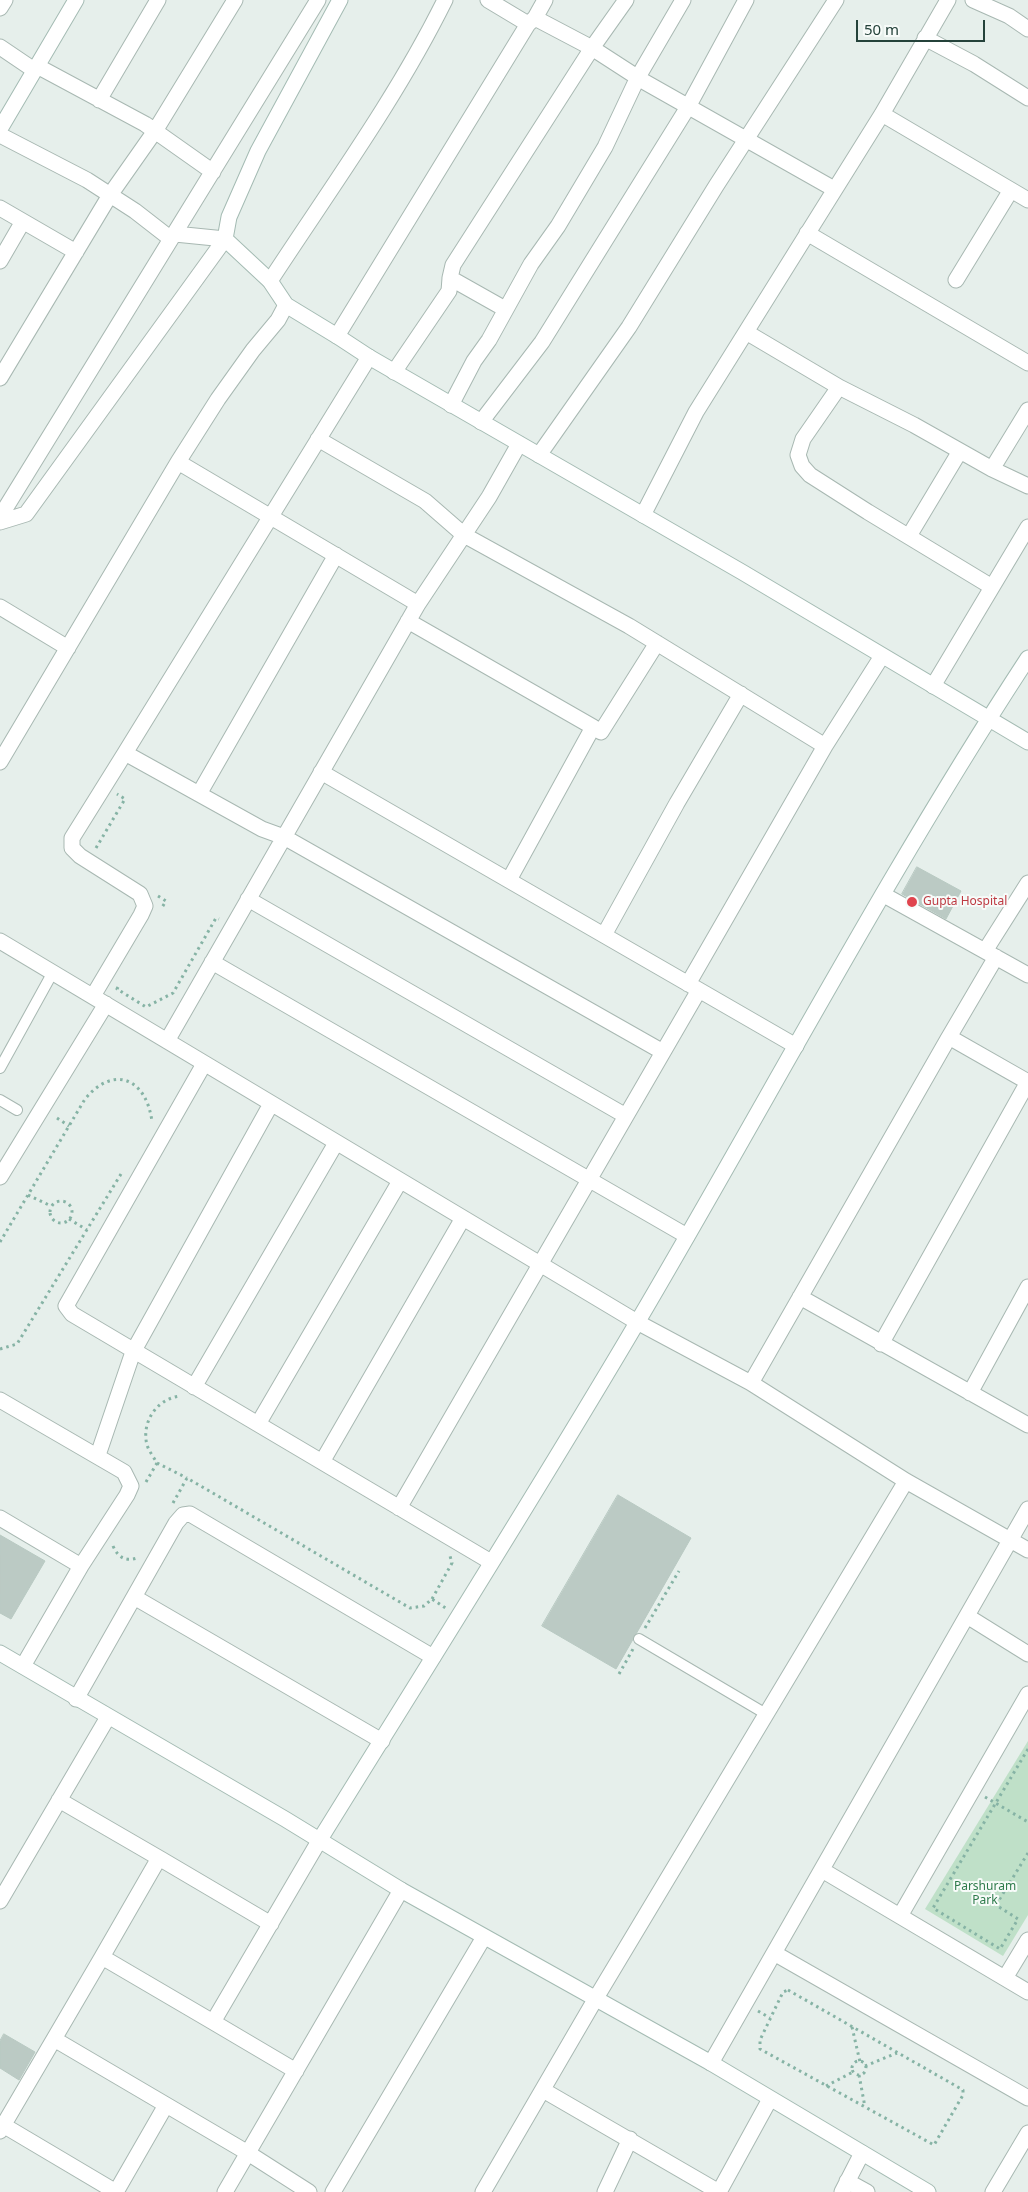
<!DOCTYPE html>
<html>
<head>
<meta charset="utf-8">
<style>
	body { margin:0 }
	#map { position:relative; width:1028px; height:2192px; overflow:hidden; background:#e6efeb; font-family:"Noto Sans",sans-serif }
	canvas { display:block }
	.scale { position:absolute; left:856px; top:20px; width:129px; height:22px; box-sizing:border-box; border:2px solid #24423a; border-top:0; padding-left:6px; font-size:15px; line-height:18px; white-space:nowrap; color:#24423a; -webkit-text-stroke:4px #f7fbf9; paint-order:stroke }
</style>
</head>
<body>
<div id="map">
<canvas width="1028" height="2192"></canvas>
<div class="scale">50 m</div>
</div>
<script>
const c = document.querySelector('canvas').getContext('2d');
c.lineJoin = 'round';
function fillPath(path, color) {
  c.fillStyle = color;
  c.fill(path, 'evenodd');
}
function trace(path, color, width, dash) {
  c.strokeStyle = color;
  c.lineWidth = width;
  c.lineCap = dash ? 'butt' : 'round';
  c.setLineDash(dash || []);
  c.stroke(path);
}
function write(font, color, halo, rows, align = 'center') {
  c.font = font + ' "Noto Sans",sans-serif';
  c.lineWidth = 4;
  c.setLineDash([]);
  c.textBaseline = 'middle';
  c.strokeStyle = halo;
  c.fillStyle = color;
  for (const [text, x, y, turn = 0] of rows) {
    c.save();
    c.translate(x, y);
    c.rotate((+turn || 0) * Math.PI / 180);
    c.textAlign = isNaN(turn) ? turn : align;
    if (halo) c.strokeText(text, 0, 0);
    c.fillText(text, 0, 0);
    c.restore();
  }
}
fillPath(new Path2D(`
	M1028,1741V1915L1003,1956L925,1909Z`), '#bfe0c8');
const building = new Path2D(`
	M917,867L961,891L946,919L902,894Z
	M618,1495L691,1538L616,1669L542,1626Z
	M0,1535L45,1561L11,1619L0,1613Z
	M4,2034L35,2052L19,2080L0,2068V2041Z`);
fillPath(building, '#bbcac4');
trace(building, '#b8c9c2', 1);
const lane = new Path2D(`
	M0,1068L53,972
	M0,1100L17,1110
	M639,1639L766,1714`);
const street = new Path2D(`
	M488,0L528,24
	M973,0L1009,16L1028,29
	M0,8L5,0
	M535,18L545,0
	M925,38L974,64L1028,98
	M0,47L34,70
	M37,66L145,124L213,172
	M99,100L158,0
	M882,114L1028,200
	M0,135L87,180L135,211L171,239
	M0,208L76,252
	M807,233L1028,363
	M175,234L225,239
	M0,261L22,223
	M956,280L1011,190
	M270,281C330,189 396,99 445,0
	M505,309L450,278L453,265L592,48L626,0
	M746,332L839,387L914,425L992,469L1028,486
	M337,336L528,24L535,18L592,48L643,81L834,189
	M369,357L125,753L262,829L284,837L663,1052
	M394,372L449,291L450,278
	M0,378L110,195L155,131L235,0
	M839,387L803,439L798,455L802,466L810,475L868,512L992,587
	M451,405L474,361L489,340L531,264L558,226L605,147L638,77L683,0
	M481,422L542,342L688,107L746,0
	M318,439L425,501L464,535L629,626L825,746
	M539,455L629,327L716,186L836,0
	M992,469L1028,410
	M643,515L696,412L882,114L948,0
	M0,517L318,0
	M0,522L26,514L225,239
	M909,536L960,451
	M418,604L489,497L519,444
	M0,607L68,648
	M408,621L593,727L509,880
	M933,686L1028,527
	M593,727L601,732L657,643
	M0,762L178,462L218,399L253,350L278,320L286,305
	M321,772L796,1046
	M199,794L336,555
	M884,895L1028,975
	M248,899L626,1116
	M604,935L677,803L741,694
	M0,941L637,1322L751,1383L906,1481L1028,1550
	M985,951L1028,883
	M996,957L949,1037L1028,1082
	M212,962L687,1236
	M688,984L825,746L882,656
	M93,996L141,915L145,906L140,894L80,856L72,848V838L125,753
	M167,1041L418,604L178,462
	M204,1064L66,1306L72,1314L491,1562
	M0,1177L106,1004
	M800,1297L1028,1425
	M881,1344L1028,1082
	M751,1383L949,1037
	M194,1387L336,1143
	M970,1393L1028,1287
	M0,1400L124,1472L131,1486L127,1495L81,1566L23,1666
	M258,1424L400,1181
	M98,1455L133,1352L271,1104
	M322,1462L463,1218
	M399,1508L699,990
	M0,1518L81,1566
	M134,1597L382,1741
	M967,1616L1028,1654
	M76,1699L176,1523L183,1515L190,1514L433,1657
	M59,1800L159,1858
	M822,1870L1028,1992
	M0,1901L108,1717
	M900,1916L1028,1694
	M774,1953L1028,2098
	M102,1957L54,2039L248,2153L309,2192
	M1005,1978L1028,1940
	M213,2022L102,1957L159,1858L271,1924
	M711,2063L1028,1509
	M296,2071L213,2022L319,1841
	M543,2090L719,2192
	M3,2125L116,2192
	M0,2131L54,2039
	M847,2181L867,2192
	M116,2192L166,2105
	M225,2192L401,1890
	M333,2192L484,1937
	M483,2192L596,1998L906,1481
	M605,2192L630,2139
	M719,2192L770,2099
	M842,2192L862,2153
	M993,2192L1028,2133`);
const secondary = new Path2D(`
	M340,0L258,151L229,217L225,239L270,281L286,305L337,336L369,357L742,572L1028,742
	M0,129L76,0
	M0,1653L285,1819L401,1890L711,2063L928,2192
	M319,1841C426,1668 535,1496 638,1321C768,1100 888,872 1028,658`);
trace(lane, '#a8b8b2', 12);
trace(street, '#a8b8b2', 17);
trace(secondary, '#a4bbb3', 17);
trace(new Path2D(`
	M96,848L125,799L117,794
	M158,896L166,901L161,909
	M118,987L117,989L146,1007L173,993L216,918L219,919
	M57,1118L69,1126
	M28,1195L51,1206
	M50 1212a11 11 0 1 1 22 0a11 11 0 1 1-22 0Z
	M69,1219L87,1230
	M0,1242L85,1099C115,1063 147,1080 152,1122
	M0,1349L17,1344L121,1174
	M157,1463L187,1478
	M146,1482L157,1463C154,1458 149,1451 147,1445C141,1422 157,1398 181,1396
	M173,1503L187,1478L410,1608L424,1606L432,1599L447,1609
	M113,1546C118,1557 125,1562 137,1558
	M432,1599L452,1563L450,1556
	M645,1628L679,1571
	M619,1674L633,1649
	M1028,1749L933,1908L1000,1949L1018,1919L996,1905L1028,1853
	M985,1797L1028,1822
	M788,1990L963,2090V2095L934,2145L760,2049V2040L783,1992Z
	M758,2011L770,2018
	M852,2027L860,2062
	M852 2068a7 7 0 1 1 14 0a7 7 0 1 1-14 0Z
	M865,2066L897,2053
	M859,2075L865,2107
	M826,2086L853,2072`), '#86b3a5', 3, [2.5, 4]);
trace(lane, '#fff', 10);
trace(street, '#fff', 15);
trace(secondary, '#fff', 15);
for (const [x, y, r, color] of [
	[912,902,6,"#e0444e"]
]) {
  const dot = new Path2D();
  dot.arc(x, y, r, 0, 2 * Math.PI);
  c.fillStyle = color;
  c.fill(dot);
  trace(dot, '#f7fbf9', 2);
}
write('12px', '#be3a42', '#f7fbf9', [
	["Gupta Hospital",923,902]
], 'left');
write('12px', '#2d7a4b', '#f7fbf9', [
	["Parshuram",985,1887],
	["Park",985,1901]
]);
</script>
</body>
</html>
